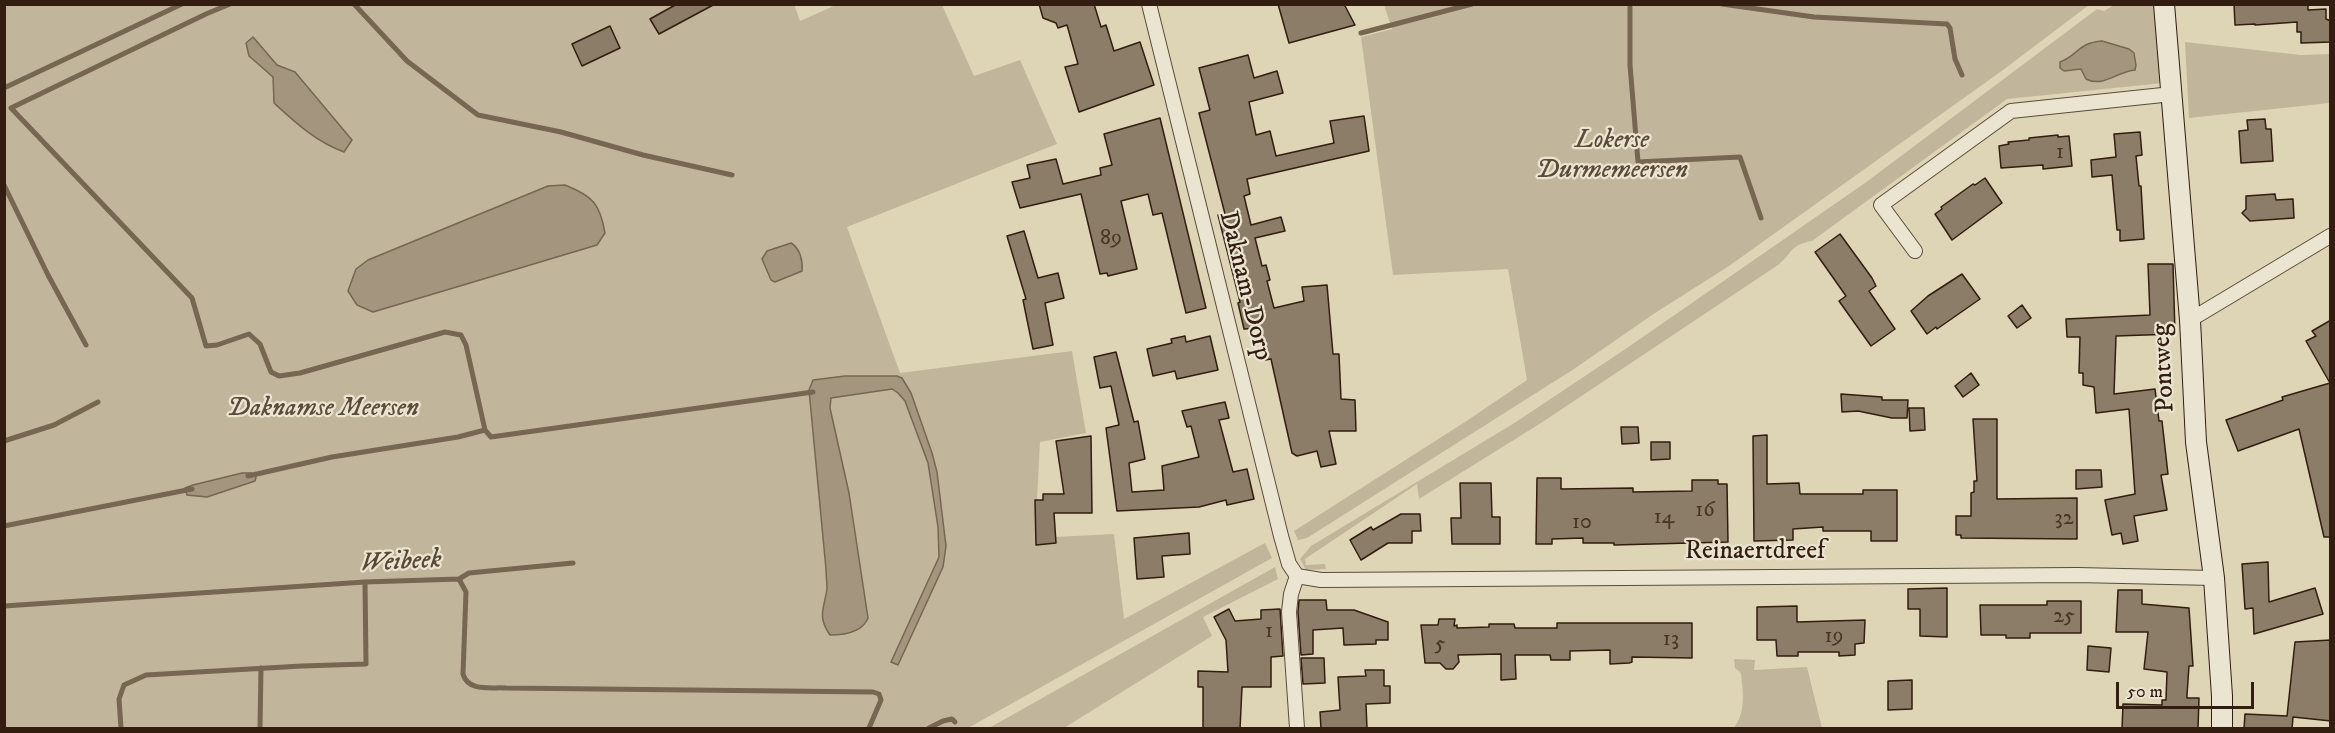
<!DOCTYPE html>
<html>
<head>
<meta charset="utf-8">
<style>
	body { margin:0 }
	#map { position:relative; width:2335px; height:733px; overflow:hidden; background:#ded5b7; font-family:"IM FELL DW Pica",serif }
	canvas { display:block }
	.frame { position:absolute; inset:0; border:6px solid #321d10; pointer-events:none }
	.scale { position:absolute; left:2116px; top:682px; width:138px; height:27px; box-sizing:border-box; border:3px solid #321d10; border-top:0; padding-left:8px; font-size:18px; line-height:21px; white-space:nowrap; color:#321d10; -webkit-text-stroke:4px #eae4d0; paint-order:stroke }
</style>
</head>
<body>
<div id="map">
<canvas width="2335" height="733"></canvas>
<div class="frame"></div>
<div class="scale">50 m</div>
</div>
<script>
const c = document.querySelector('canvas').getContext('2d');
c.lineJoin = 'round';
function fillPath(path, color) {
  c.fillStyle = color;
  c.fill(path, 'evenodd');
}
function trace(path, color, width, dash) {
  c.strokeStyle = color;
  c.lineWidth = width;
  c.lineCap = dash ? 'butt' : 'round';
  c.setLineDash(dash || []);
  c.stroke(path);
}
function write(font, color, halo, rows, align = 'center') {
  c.font = font + ' "IM FELL DW Pica",serif';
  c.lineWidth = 4.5;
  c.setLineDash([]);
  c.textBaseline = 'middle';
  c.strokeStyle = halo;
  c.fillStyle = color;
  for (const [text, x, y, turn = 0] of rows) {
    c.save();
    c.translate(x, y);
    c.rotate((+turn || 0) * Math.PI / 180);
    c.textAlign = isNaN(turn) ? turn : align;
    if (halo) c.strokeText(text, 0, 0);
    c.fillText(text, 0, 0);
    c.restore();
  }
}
fillPath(new Path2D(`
	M794,4L800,21L836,5H942L974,76L1020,60L1057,144L847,227L900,373L1072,351L1086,433L1040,442L1035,538L1114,534L1124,619L1265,543L1272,558L968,728H5L4,5Z
	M1384,5V4L2089,5L2003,70L1729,266L1655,313L1574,369L1307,538L1298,540L1294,531L1465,422L1527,380L1508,269L1393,275L1361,37L1392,29Z
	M2114,5H2156L2163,83L2007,99L1812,241C1789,245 1793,253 1778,265L1541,423L1419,499L1417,484L1305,559L1306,565L1325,564L1326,569L1306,570L1300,559L1311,546L1516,422L1624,350L1865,183L2097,9L2104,11Z
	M2185,42L2301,55L2330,54V103L2189,118Z
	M1275,567L1278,579L1203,617L1212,636L1064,728H989Z
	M1734,659L1755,660L1754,670L1807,667L1822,728H1734C1746,711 1743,694 1741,673L1735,668Z`), '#c1b69b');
const water = new Path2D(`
	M253,37L277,65L295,72L352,140L344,152C316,142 296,123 274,103L273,77L249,56L246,43Z
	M2102,41L2129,49L2134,53L2136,65L2135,70C2118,71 2103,88 2086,79L2081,69L2064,71L2060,68V62C2079,55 2077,43 2102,41Z
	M565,185C593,196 600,204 605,233L597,245L373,312L357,305L348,291L356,269L368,260L548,186Z
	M791,243C800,248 803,261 802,271L775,282L771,280L762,259L767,251Z
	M845,376H897L902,378L911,393L932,453L937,472L946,546L943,567L898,665L891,662L939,557L938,527L928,463L905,401L898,393L892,389L831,398L830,408L849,493L868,618C862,633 844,635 830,635C817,616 824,609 827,589C827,582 826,575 826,569L809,390L813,380Z
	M242,473H252L256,477L255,481L207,497L187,495L185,488L193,485Z`);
fillPath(water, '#a4967e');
trace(water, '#766652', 1.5);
trace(new Path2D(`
	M230,4L206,14L11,108L192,298L206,346L217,345L249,334L260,344L271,372L279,376L300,373L445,332L461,335L466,345L485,430L491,437L813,392
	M354,4L407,61L478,115L561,132L643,155L732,175
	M1630,4V65L1638,162L1740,157L1761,218
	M1722,4L1814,17L1947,24L1950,28L1955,59L1962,75
	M1361,33L1472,4
	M4,88L182,4
	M4,185L48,275L86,345
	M4,441L54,425L98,402
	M248,476L332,457L458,437L485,430
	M4,526L192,489
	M459,579L469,573L573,563
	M4,606L365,582L459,579L466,592L463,674C468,692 491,687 506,688L873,692L879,694L881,700L869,728
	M121,728L119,699L124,685L146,675L302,666L366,664L365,582
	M260,728L261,668
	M929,728L943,721L952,719L955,722`), '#766652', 5);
const building = new Path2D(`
	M677,4H715L659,34L650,19Z
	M1039,4H1094L1101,27L1106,25L1114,51L1140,42L1154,85L1079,112L1065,67L1078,64L1067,25L1058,28L1056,23L1043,18Z
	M1278,4H1344L1355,25L1289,43Z
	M2234,4H2308V10L2326,9V19L2331,21V42L2301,43V32H2297V22L2255,25V24L2235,25Z
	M610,26L620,48L582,66L572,44Z
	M1248,55L1254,78L1277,71L1283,93L1249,102L1256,135L1270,131L1276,156L1334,143L1330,121L1364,116L1369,151L1247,179L1250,194L1244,196L1251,225L1281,217L1285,231L1255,238L1262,266L1266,265L1270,280L1267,281L1274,308L1304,301L1302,287L1327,285L1333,354H1339L1341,399L1355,400L1356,431H1329L1336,464L1321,467L1317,451L1297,456L1292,453L1271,359L1265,360L1258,328L1244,329L1238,303L1240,302L1218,215L1225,214L1199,113L1210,110L1199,68Z
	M1160,118L1206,308L1186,313L1162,213L1153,215L1148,194L1121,201L1137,269L1108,276L1107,273L1100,274L1081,194L1020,208L1012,182L1030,178L1027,165L1056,159L1063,184L1101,175L1100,168L1112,165L1104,134Z
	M2265,119L2266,129H2271L2273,161L2241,163L2239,131L2248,130L2247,120Z
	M2140,132L2142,155L2136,156L2139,186H2141L2144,239L2120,241V230H2117L2112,175L2092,177L2091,160L2116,157L2114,134Z
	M2058,135V137L2069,136L2072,166L2043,169V165L2001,168L1999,146L2009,144L2008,142L2029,140V138Z
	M1985,178L2002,203L1952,240L1935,214L1942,209L1941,207L1973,184L1975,185Z
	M2275,194L2276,200L2293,199L2294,218L2250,221L2242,213L2246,209V196Z
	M1024,231L1038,278L1058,273L1064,298L1045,303L1053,345L1033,349L1023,300L1026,299L1007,236Z
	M1840,234L1872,278L1876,286L1869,291L1895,329L1871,346L1839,301L1846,296L1815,252Z
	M2148,264H2173L2175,334L2116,336L2114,394L2155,389L2159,421H2162L2168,474L2161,475L2167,510L2134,516L2138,541L2123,544L2121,533L2112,535L2105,500L2135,494L2129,409L2096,413L2094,387L2083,385V373H2079L2080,337H2067L2066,319L2150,315Z
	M1962,274L1980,299L1937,329L1936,327L1927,334L1911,311L1928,296Z
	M2022,305L2031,318L2017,328L2008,316Z
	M2331,320V537H2324L2299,429L2238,451L2226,420L2283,400L2282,397L2330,383L2306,341L2316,336L2312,331Z
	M1185,336L1186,342L1210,336L1218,370L1177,379L1175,371L1153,376L1147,349L1172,343L1171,339Z
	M1116,352L1134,422L1138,421L1145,459L1129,463L1132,492L1164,490L1162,466L1199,457L1191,426L1187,427L1182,411L1225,402L1229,418L1219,420L1233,472L1247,469L1254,499L1227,505L1226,500L1199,507L1117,511L1106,428L1119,425L1111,386L1100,388L1094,357Z
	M1971,373L1979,385L1963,397L1955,386Z
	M1841,394L1882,397V400H1908L1907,418H1892L1858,411L1842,412Z
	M1909,408H1924L1925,430L1910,431Z
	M1973,419H1997V499L2077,498V539L1961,538V535H1956V516H1971V493L1974,492V481H1977Z
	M1621,427H1638L1639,443L1622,444Z
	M1767,435V484L1799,483L1800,494H1863V490H1897V541H1871V531H1823V527L1793,529V540L1754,541L1753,436Z
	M1091,436L1092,513H1054L1056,543L1036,545L1035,500H1043V494H1064L1056,441Z
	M1651,442H1670V459L1651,460Z
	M2076,470H2101L2102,487L2076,489Z
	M1537,478H1561V489L1633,488V492L1692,491V480H1718V484H1727L1728,542L1614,545V543H1583V538L1552,539V544H1536Z
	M1460,483H1491L1492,517H1500V544H1452L1451,518H1461Z
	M1401,514H1420L1421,531H1412V543H1388L1361,560L1350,540L1371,527L1373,530Z
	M1189,533L1190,554L1162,556L1164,577L1137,579L1134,538Z
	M2268,562L2269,602L2315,588L2323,614L2254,634L2253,608L2245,609L2242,564Z
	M1947,588V637L1920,636V609H1908V589Z
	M2118,590H2142V604L2189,608L2193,666H2189L2187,695V698H2199L2198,729H2122L2123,704L2162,705V700H2166L2167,672L2144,669L2148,632H2116Z
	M1299,600H1326L1327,610H1354L1388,622V640H1376V644L1344,645L1343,628L1313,630V654L1301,655L1298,612Z
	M2047,601H2081V633H2030V638H2006V635H1981L1980,605H2047Z
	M1797,606V622L1865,620L1864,643L1855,644V655L1839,656V652H1798V656H1777L1776,640H1757V607Z
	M1229,609L1235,621L1261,619V610L1280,609L1283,656L1271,657V687H1242L1240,729H1203V687H1198V671L1228,672L1226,640L1214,617Z
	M1439,619H1455L1454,626L1457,625V628L1489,627V624H1514L1515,628H1557V623H1692V658L1632,657V662L1629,663L1610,664V650L1570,651V660H1551L1550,655H1515L1516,679L1501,680V654L1458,655L1459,662L1453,669H1446L1440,663H1425L1421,625H1438Z
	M2331,640V721L2293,717L2292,729H2244L2245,714L2287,716L2295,642Z
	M2088,646L2111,648L2109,672L2087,670Z
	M1301,658H1324L1325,683L1303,684Z
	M1365,670H1384V686H1390V703L1366,704L1367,729H1321L1320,712L1340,710L1338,677L1366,676Z
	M1912,680V709L1888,710V681Z`);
fillPath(building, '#8b7d67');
trace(building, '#321d10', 1.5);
const street = new Path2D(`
	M1149,4L1281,536L1289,564L1297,576
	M1915,251L1881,205L2011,111L2172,94
	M2190,320L2330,236
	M1297,576L1321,580L2077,575L2214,578
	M1297,576L1291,594L1289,612L1297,728`);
const secondary = new Path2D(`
	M2164,4L2190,320L2196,442L2214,578L2222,696V728`);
trace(street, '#5d4b3a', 16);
trace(secondary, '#321d10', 22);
trace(street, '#eae4d0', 14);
trace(secondary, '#eae4d0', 20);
write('22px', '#483526', null, [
	["1",2060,153],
	["89",1111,239],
	["16",1705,511],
	["14",1664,518],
	["32",2064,519],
	["10",1582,523],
	["25",2064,617],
	["1",1269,632],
	["19",1834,637],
	["13",1671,640],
	["5",1440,645]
]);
write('italic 26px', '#5d4b3a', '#eae4d0', [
	["Lokerse",1612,142],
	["Durmemeersen",1612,172],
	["Daknamse Meersen",323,410]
]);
write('26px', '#321d10', '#eae4d0', [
	["Daknam-Dorp",1244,286,76],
	["Pontweg",2165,368,-93],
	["Reinaertdreef",1755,553]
]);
write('italic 27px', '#5a4736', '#eae4d0', [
	["Weibeek",401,563,-3]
]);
</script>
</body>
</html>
